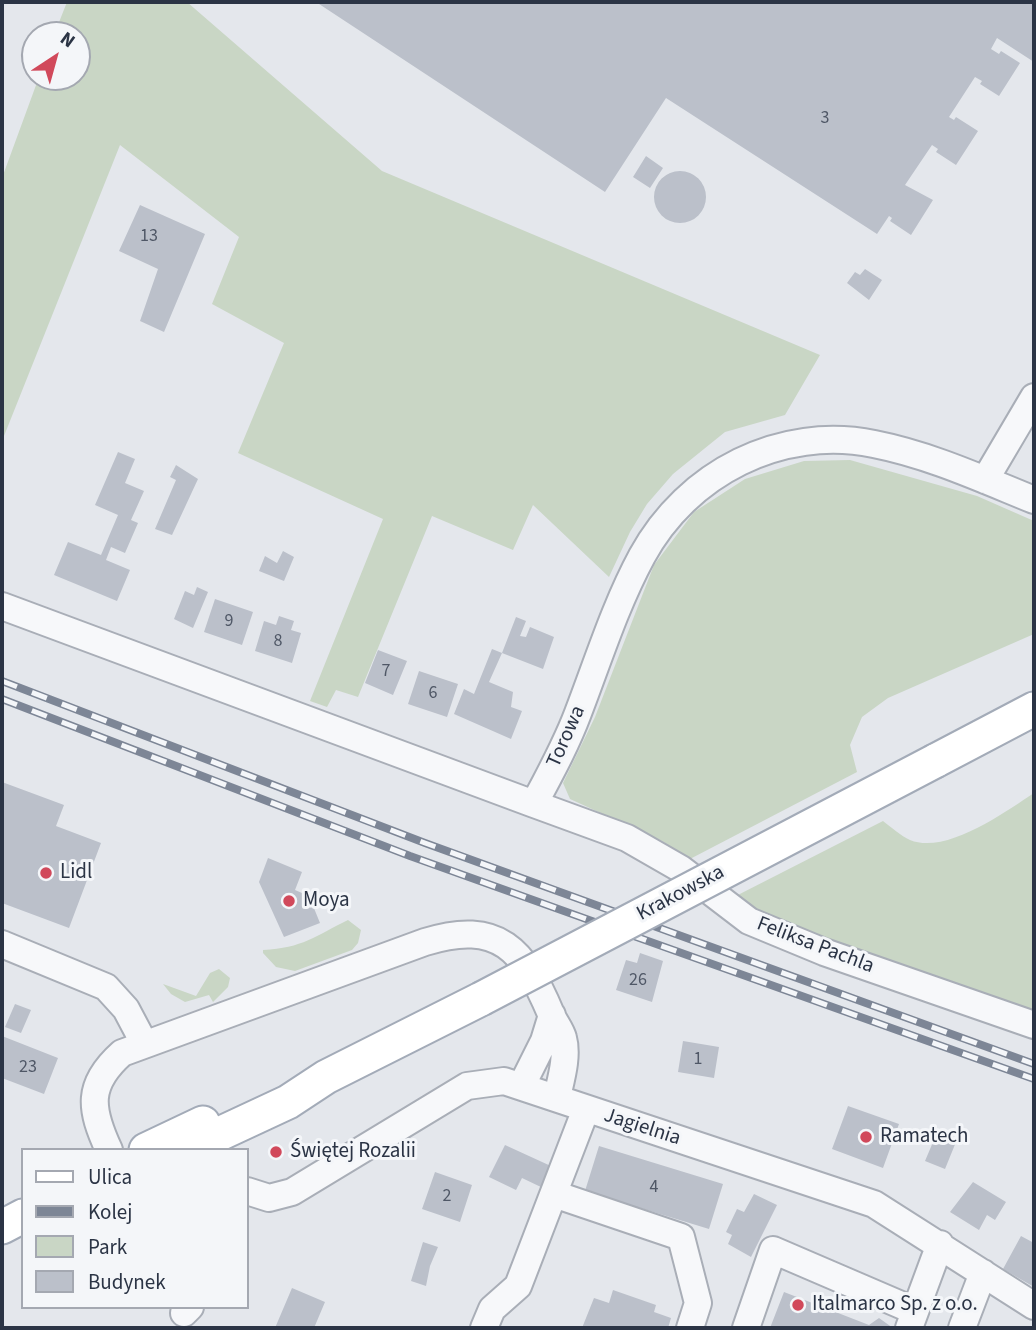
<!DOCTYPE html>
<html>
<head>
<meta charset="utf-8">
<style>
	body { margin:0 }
	#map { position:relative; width:1036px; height:1330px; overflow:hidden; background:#e4e7ec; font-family:"Source Sans 3",sans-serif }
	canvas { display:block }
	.frame { position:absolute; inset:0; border:4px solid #2b3445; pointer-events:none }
	.legend { position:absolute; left:21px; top:1148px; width:228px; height:161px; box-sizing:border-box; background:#f4f6f9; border:2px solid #a4a8b1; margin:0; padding:9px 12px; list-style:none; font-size:21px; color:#2b3445 }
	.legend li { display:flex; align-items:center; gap:14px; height:35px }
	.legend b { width:35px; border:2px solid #a4a8b1 }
	.north { position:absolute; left:21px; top:21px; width:70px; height:70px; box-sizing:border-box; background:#f4f6f9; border:2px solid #a4a8b1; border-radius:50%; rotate:36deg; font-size:19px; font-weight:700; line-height:28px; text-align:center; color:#2b3445 }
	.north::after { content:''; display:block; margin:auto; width:24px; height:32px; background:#d1495b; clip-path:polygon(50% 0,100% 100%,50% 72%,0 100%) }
</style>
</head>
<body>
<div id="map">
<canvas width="1036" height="1330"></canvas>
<div class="frame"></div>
<ul class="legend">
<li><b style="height:9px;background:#fff"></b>Ulica</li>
<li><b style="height:9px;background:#7d8696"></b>Kolej</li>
<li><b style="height:19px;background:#c9d6c5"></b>Park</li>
<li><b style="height:19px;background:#bbc0ca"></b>Budynek</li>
</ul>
<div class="north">N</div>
</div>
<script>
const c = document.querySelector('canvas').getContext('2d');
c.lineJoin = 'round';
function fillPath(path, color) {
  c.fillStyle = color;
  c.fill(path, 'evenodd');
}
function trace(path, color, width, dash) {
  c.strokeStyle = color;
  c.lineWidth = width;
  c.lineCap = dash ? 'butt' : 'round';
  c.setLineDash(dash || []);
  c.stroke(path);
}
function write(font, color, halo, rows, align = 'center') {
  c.font = font + ' "Source Sans 3",sans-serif';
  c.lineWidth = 6;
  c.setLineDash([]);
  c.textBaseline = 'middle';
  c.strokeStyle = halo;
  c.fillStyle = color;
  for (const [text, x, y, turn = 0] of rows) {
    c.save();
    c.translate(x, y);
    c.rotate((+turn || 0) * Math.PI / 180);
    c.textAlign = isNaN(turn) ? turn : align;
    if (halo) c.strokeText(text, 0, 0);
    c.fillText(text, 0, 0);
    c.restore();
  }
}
fillPath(new Path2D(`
	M67,2H187L382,171L820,355L785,415L725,432L673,474L647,504L630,532L609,577L533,505L513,550L432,516L358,697L336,690L327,707L310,701L383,519L238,453L284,343L212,304L239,237L120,145L2,441V178L39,77H77V35H54Z
	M850,460L977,496L1034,521V634L888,698L862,717L850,745L857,772L690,859L662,841L570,799L563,783L595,717L654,565L694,512L745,479L804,461Z
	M1034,793V1019L826,947L730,899L883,821C891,827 901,836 910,840C946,855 1005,812 1034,793Z
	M348,920L361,930L358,943L352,950L295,971L276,967L263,953V950C303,948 315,936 348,920Z
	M219,969L230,978L228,987L213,1002L209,995L185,1002L171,994L163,984L196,996L210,973Z`), '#c9d6c5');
fillPath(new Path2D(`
	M316,2H1034V62L997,38L991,49L999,54L1001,51L1020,63L999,96L980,84L982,81L975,77L949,117L954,120L956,117L978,131L956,165L936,152L938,149L932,145L905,185L933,200L911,235L890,221L892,218L889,216L877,234L666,98L605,192Z
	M646,156L663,168L650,188L633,177Z
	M654 197a26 26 0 1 1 52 0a26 26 0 1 1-52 0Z
	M140,205L205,234L164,332L140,321L158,269L119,251Z
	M865,269L882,280L869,300L847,283L855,272L860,275Z
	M118,452L135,459L125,483L144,491L131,520L138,523L125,553L111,547L106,560L130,570L117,601L54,575L68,542L101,555L118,515L95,505Z
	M176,465L198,479L172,535L155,529L176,480L170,477Z
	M283,551L294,557L284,581L259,571L265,556L277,563Z
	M197,587L208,592L193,628L174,619L185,591L194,595Z
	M215,599L253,612L242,645L204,632Z
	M279,616L294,621L291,630L301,633L292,663L255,651L264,621L276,625Z
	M516,617L526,621L520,636L526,637L530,627L554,637L543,669L502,653L489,682L513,692L511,707L522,711L511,739L454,714L464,689L474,694L492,649L502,653Z
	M378,650L407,661L393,695L365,683Z
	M419,671L458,684L447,717L408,704Z
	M2,782L64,805L56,826L101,843L69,928L2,903Z
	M268,858L302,872L295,890L309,896L320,923L284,937L259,882Z
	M640,953L663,961L652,1002L616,990L626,960L637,963Z
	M15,1004L31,1010L21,1033L5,1027Z
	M2,1036L58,1058L44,1094L2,1078Z
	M683,1041L719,1047L714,1078L678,1072Z
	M848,1106L899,1124L883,1168L832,1149Z
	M936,1135L956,1142L945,1169L925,1161Z
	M505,1145L553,1167L543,1188L522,1178L516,1190L489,1177Z
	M599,1146L723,1184L709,1229L585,1191Z
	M435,1172L472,1185L460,1222L422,1209Z
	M973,1182L1006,1202L995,1220L987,1215L979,1230L950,1212Z
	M754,1194L777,1205L751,1257L728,1244L732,1235L726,1232L737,1209L744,1212Z
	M1021,1236L1034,1243V1287L1003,1269Z
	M423,1242L438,1247L430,1266L426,1286L411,1281Z
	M292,1288L325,1302L314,1328H275Z
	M613,1290L656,1305L654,1312L671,1318L668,1328H582L594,1298L609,1303Z
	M784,1292L869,1325L879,1318L893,1328H770Z`), '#bbc0ca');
const minor = new Path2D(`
	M985,480L1034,397
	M2,606L534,804C550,774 566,745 578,713C598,661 615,606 642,556C687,473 781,425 874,444C930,455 982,479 1034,500
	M534,804L627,838L681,869L749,921L824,952L1034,1025
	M2,944L106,987L126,1009L144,1043
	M522,1085L544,1041L552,1015
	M109,1150C90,1109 86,1085 122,1053L425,942C499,919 524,950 551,1014C554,1022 561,1030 563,1038C568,1056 561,1079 557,1097
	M247,1191L269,1198L292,1192L467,1086L504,1081L874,1204L1034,1306
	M554,1194L681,1237L698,1303L690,1328
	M184,1313L190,1307
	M484,1328L492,1309L518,1286L586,1109
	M746,1328L773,1250L915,1311
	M909,1328L940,1244
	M962,1328L983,1273`);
const major = new Path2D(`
	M935,761L1034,709
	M146,1150L203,1123
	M185,1150L288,1102L326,1077L481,999
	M2,1227L23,1216`);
trace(minor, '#a9aeb7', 30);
trace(major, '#a3abb8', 37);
trace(minor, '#f7f8fa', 26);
trace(major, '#fff', 33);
const rail = new Path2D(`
	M2,681L425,843L1034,1064
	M2,699L410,856L1034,1079`);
trace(rail, '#7d8696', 8);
trace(rail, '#f4f6f9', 5, [16]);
const majorBridge = new Path2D(`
	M481,999L935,761`);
trace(majorBridge, '#a3abb8', 37, []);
trace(majorBridge, '#fff', 33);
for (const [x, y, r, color] of [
	[46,873,7,"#d1495b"],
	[289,901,7,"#d1495b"],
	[866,1137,7,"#d1495b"],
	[276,1152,7,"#d1495b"],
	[798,1305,7,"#d1495b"]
]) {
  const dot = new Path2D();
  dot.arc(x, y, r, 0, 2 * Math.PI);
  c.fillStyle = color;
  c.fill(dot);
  trace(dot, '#f4f6f9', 2.5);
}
write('18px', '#4f5766', null, [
	["3",825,119],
	["13",149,237],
	["9",229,622],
	["8",278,642],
	["7",386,672],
	["6",433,694],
	["26",638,981],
	["1",698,1060],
	["23",28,1068],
	["4",654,1188],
	["2",447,1197]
]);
write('21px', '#2b3445', '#f4f6f9', [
	["Torowa",567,737,-66],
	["Krakowska",681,894,-28],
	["Feliksa Pachla",815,946,21],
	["Jagielnia",642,1128,18]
]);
write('21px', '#2b3445', '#f4f6f9', [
	["Lidl",60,873],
	["Moya",303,901],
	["Ramatech",880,1137],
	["Świętej Rozalii",290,1152],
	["Italmarco Sp. z o.o.",812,1305]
], 'left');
</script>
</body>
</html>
